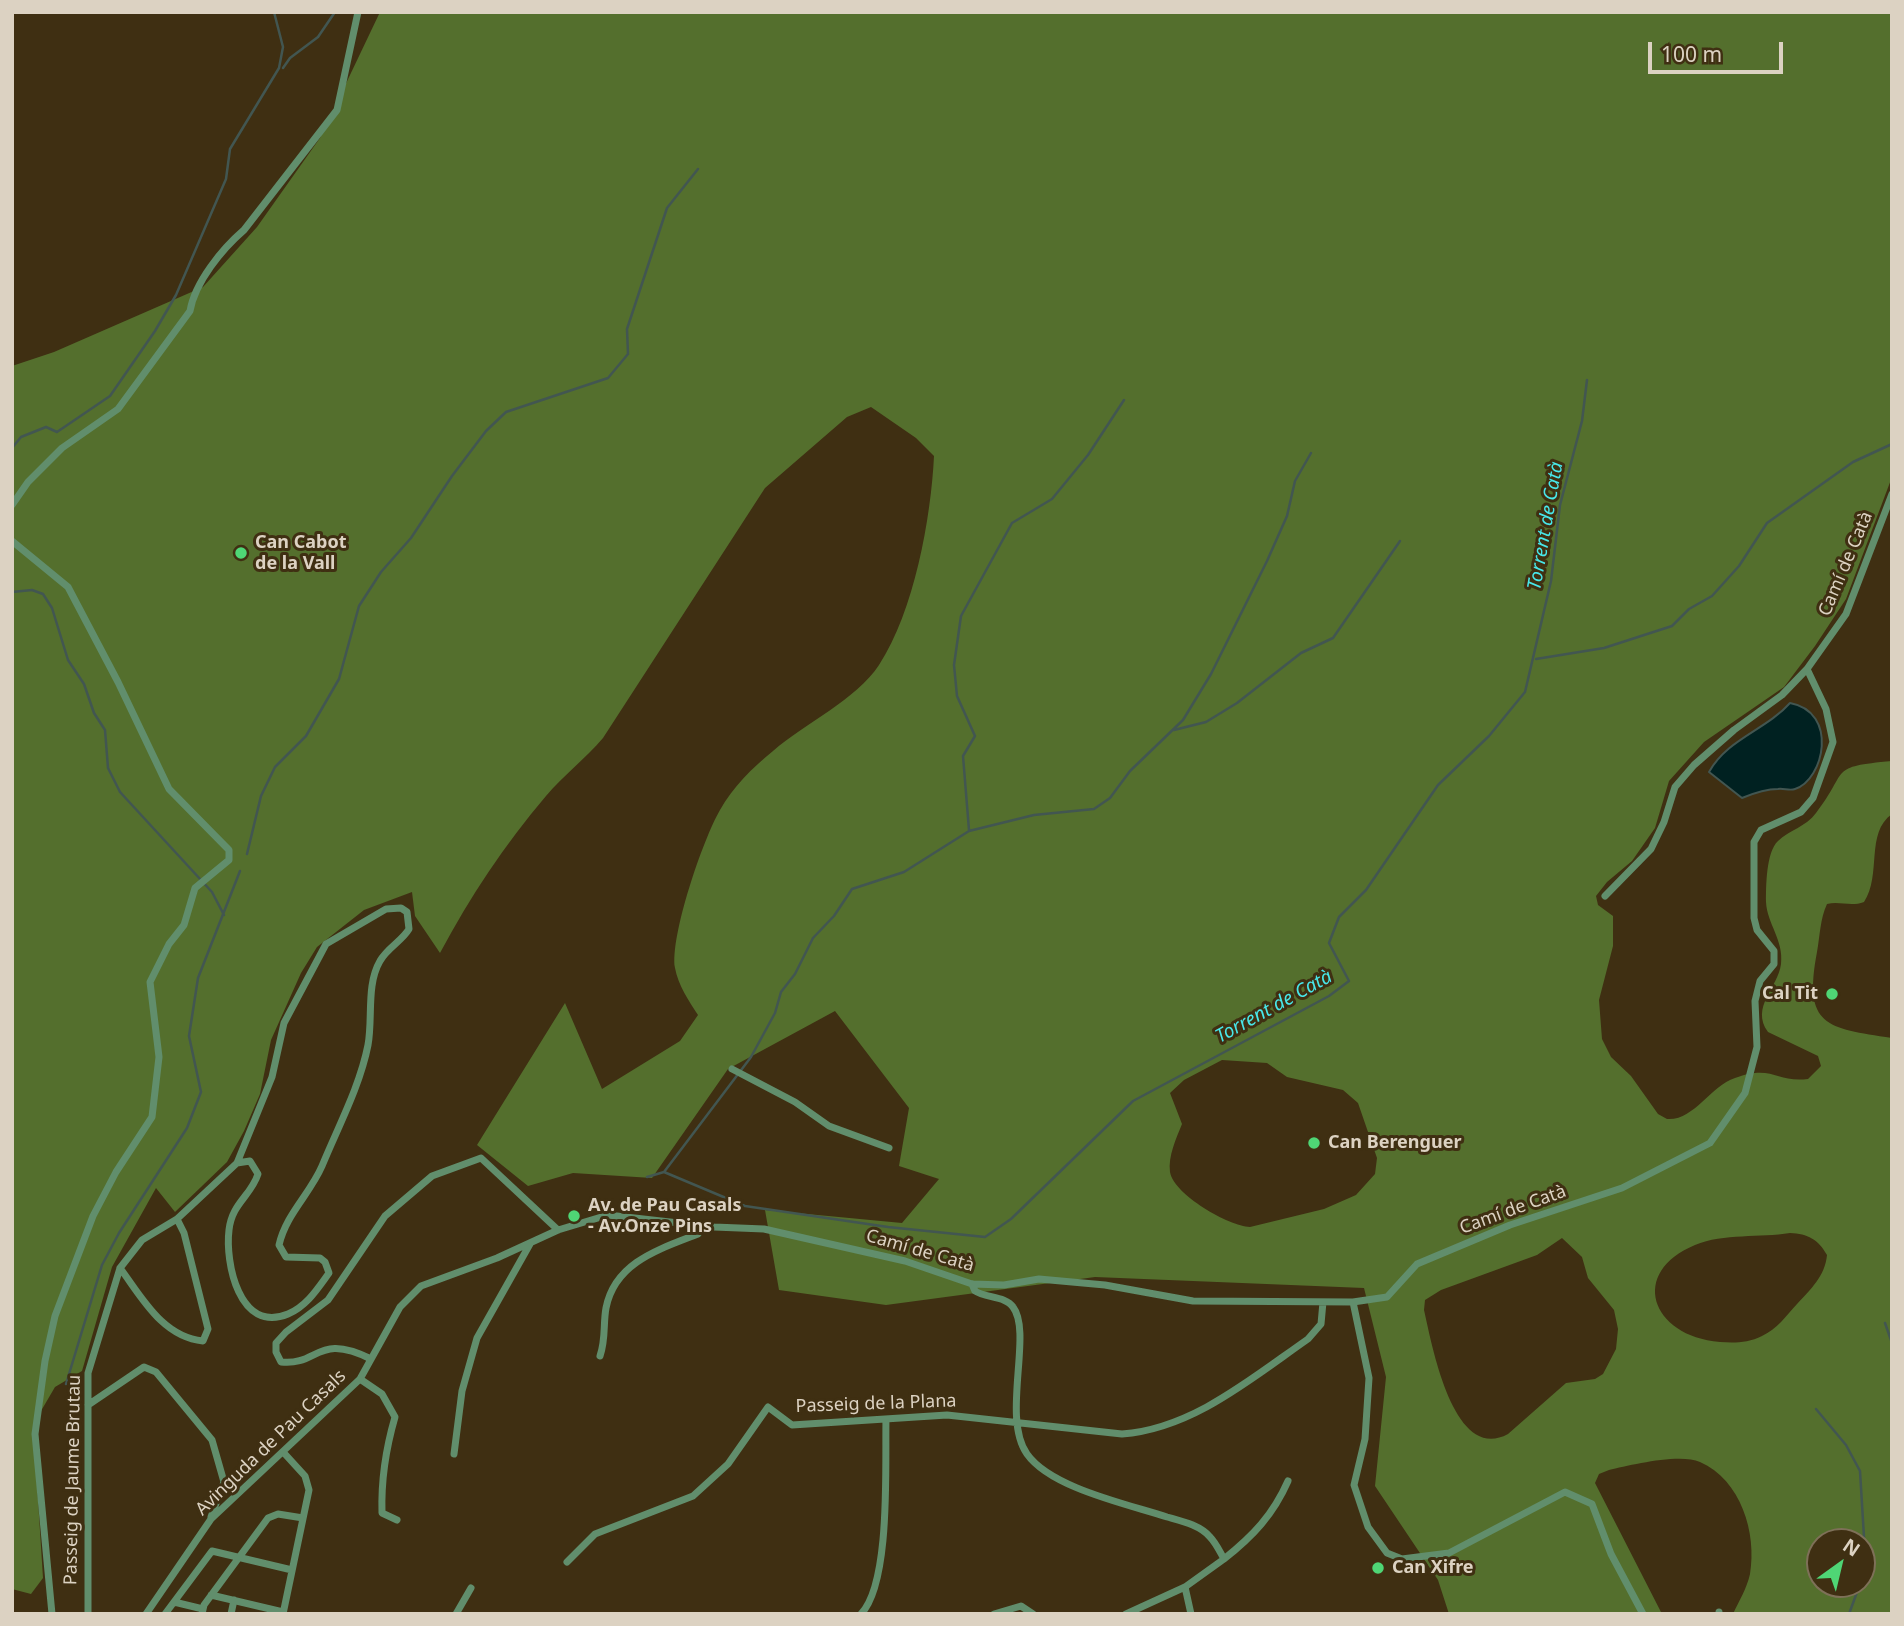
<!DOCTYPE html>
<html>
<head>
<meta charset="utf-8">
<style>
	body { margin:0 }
	#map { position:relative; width:1904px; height:1626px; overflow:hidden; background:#3f2f12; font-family:"Noto Sans",sans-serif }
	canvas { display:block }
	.frame { position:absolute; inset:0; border:14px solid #dcd2c2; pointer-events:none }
	.north { position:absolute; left:1806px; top:1528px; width:70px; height:70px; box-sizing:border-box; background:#3f2f12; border:2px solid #7e7058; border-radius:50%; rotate:34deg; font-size:19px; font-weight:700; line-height:28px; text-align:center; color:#dcd2c2 }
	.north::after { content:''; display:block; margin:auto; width:24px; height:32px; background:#4fd675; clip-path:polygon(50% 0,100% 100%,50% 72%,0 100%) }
	.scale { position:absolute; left:1648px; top:42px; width:135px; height:32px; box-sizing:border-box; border:4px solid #dcd2c2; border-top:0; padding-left:9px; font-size:21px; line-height:24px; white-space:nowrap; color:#dcd2c2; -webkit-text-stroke:5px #3f2f12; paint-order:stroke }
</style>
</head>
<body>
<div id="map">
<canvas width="1904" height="1626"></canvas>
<div class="frame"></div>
<div class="north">N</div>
<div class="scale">100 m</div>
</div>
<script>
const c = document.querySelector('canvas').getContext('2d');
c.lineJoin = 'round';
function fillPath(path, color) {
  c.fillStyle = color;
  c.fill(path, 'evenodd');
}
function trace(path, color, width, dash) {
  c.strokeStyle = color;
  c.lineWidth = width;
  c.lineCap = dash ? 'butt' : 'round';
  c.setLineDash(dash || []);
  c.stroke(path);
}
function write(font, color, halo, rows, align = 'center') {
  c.font = font + ' "Noto Sans",sans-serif';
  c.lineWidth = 6;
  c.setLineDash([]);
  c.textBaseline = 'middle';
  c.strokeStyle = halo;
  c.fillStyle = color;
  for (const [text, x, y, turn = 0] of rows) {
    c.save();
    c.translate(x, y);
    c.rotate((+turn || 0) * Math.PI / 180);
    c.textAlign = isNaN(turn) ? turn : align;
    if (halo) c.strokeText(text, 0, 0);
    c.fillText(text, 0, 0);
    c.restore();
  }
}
fillPath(new Path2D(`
	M380,12H1892V477L1846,599L1815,646L1784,687L1704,742L1669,781L1655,828L1632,861L1607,882L1596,896L1598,905L1613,916V946L1599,1000L1602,1039L1611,1057L1631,1076L1658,1114L1667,1119C1694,1121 1710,1086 1735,1078C1773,1064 1776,1083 1808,1079L1821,1066L1818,1056L1768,1032C1750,1007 1778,988 1781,964C1784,940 1767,924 1766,902C1766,887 1766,852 1778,841C1789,830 1806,827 1816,813C1850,769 1827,767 1892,761V814C1865,833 1882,875 1864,902C1851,907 1840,901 1827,904C1820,919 1820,936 1817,952C1803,1026 1826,1028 1892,1038V1614H1733C1739,1601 1747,1588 1750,1574C1757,1533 1741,1480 1700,1462C1680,1453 1630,1465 1609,1470L1599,1474L1595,1483L1662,1614H1449L1438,1580L1375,1486L1386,1377L1364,1288L1095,1277L886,1305L779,1290L765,1210L902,1223L939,1179L899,1166L909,1108L835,1011L728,1069L652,1178L573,1173L528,1186L477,1145L565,1003L602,1089L680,1041L698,1015C689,1001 678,985 675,968C670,936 703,839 720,810C733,787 752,768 773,751C805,723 856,700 879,665C914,612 931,518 934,456L916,438L871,407L847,417L765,488L603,738C585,759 564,775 546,796C505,844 470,897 440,953L415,916L412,892L364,910L317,947L301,973L271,1040L260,1094L244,1131L227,1162L175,1212L156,1188L112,1267L82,1371L55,1387L41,1411L34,1437L43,1578L31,1594L12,1589V366L54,352L203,287L257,227L320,138ZM1222,1060L1267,1063L1287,1077L1343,1090L1358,1103L1377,1158L1375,1174L1356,1195L1324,1209L1250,1227C1229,1226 1174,1195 1170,1172C1168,1156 1176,1139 1182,1124L1170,1093L1184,1080ZM1790,1233C1808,1234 1818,1239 1827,1255C1825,1276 1811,1289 1797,1304C1786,1316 1777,1329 1762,1336C1748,1343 1734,1343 1720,1342C1650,1336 1629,1272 1695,1245C1724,1233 1760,1238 1790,1233ZM1562,1238L1582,1257L1588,1278L1614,1310L1618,1329L1616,1349L1603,1374L1595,1379L1566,1383L1508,1434C1453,1464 1432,1344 1424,1310L1425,1300L1441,1290L1537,1255ZM1820,1542H1862V1584H1820Z`), '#546f2d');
const water = new Path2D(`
	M1790,703C1839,712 1824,780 1795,789C1790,791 1783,788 1778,789C1765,789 1754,793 1742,798L1709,772C1727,739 1766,730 1790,703Z`);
fillPath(water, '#002121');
trace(water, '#425651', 2);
trace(new Path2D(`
	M283,68L290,58L318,37L335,12
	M12,448L21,437L46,427L57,432L110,396L155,331L176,295L226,179L230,149L279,68L283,47L274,12
	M12,592L32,590L43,594L52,608L68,660L84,684L94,713L105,730L108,768L120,792L212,892L224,915
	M1536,659L1604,648L1672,626L1689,609L1712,596L1739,566L1767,523L1853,462L1892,444
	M1174,730L1206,722L1237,703L1301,653L1333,638L1400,541
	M969,830L963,756L975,736L957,696L954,665L961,616L1012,523L1052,499L1088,455L1124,400
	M247,854L261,796L275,767L306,736L339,679L359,606L381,572L411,538L452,476L486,431L506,412L608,378L628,354L627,329L667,208L698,169
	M664,1172L751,1057L775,1013L781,992L795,974L813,938L834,916L852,889L904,872L969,831L1034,815L1094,809L1110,798L1130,771L1183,720L1211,674L1267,561L1287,516L1295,481L1311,453
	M647,1177L664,1172L745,1206L888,1227L985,1237L1011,1219L1133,1101L1329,996L1349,981L1329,943L1339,917L1366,890L1438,785L1489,736L1525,692L1551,581L1560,505L1582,421L1587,380
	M1885,1323L1892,1343
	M66,1384L102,1265L119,1233L187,1128L201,1092L189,1036L198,978L240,871
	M1816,1409L1846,1445L1860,1471L1866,1570L1862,1579
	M1849,1614L1860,1584`), '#425651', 2.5);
trace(new Path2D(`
	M12,505L28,482L62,448L118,409L190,311C195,282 222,249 244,230L337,110L358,12
	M12,541L68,587L118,682L169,789L229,850V860L195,888L184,925L169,944L150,982L159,1057L152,1117L116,1172L93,1216L55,1316L45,1361L35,1434L52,1614
	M1605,896L1651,849L1664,822L1675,787L1694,765L1734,730L1782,695L1807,669
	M732,1069L795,1102L829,1126L889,1148
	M120,1268C141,1296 162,1337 203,1341L208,1329L184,1233L177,1219
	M972,1284L975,1291C985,1298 1006,1296 1013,1307C1033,1333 1001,1417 1027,1454C1051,1488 1127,1504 1167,1517C1181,1521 1200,1525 1210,1537C1216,1543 1220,1552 1224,1559L1185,1587L1126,1614
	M1353,1302L1369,1378L1365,1439L1354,1485L1368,1527L1387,1553L1402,1559L1449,1553L1565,1492L1592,1504L1611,1554L1643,1614
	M600,1356C606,1339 603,1324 606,1308C615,1262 660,1249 698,1234L704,1226
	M371,1359C317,1332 319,1366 281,1362L276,1352V1343L286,1332L328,1300L385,1216L432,1176L481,1158L558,1230
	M360,1379L382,1394L395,1417C386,1448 381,1481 382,1513L397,1520
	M88,1405L144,1367L156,1372L212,1440L224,1482L211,1517
	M454,1454L462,1391L477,1338L530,1244
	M1224,1559C1253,1536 1273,1515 1288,1481
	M567,1562L595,1534L693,1496L728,1464L768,1407L792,1425L947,1415L1122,1434C1192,1429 1252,1378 1308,1339L1321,1324L1323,1302
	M1185,1587L1191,1614
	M211,1595L283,1612
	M174,1602L203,1609
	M1719,1612V1614
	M88,1614V1373L120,1268L142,1240L177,1219L237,1163L272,1077L284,1023L326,944L386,909L401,908L407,912L409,929C402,941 387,948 380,961C366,985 373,1018 368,1045C360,1086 338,1127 322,1166C310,1194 286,1214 279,1245L286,1257L320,1258L325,1262L329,1273C318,1288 307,1306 288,1314C239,1334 225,1262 229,1230C232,1203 251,1196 258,1174L250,1161L237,1163
	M146,1614L211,1519L360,1379L400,1307L421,1286L497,1258L558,1230L608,1215L714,1227L764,1229L905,1261L972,1284L1004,1285L1039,1279L1105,1285L1193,1301L1353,1302L1387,1297L1417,1264L1510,1225L1622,1188L1710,1143L1745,1093L1757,1047L1755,1001L1760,981L1774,964V951L1757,930L1754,918V842L1761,830L1801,812L1813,798L1833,742L1826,709L1807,669L1846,614L1892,494
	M165,1614L212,1551L292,1570
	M202,1614L204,1605L268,1518L278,1514L303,1518
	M231,1614L234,1600
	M283,1614L309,1490L305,1476L284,1453
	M456,1614L471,1588
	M861,1614C891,1583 885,1464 886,1419
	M994,1614L1021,1606L1033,1614`), '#618e6c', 7);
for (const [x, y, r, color] of [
	[241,553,7,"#4fd675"],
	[1832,994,7,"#4fd675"],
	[1314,1143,7,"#4fd675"],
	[574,1216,7,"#4fd675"],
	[1378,1568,7,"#4fd675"]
]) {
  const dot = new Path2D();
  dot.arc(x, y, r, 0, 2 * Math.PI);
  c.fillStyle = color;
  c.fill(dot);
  trace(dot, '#3f2f12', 2.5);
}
write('bold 18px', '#dcd2c2', '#3f2f12', [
	["Can Cabot",255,543],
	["de la Vall",255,564],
	["Cal Tit",1818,994,"right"],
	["Can Berenguer",1328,1143],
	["Av. de Pau Casals",588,1206],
	["- Av.Onze Pins",588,1227],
	["Can Xifre",1392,1568]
], 'left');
write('18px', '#dcd2c2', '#3f2f12', [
	["Camí de Catà",1846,564,-67],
	["Camí de Catà",1513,1210,-20],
	["Camí de Catà",920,1251,16],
	["Passeig de la Plana",876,1404,-2],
	["Avinguda de Pau Casals",271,1443,-44],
	["Passeig de Jaume Brutau",73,1480,-89]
]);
write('italic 19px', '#48e7e9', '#3f2f12', [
	["Torrent de Catà",1546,526,-80],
	["Torrent de Catà",1274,1007,-29]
]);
</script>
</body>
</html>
